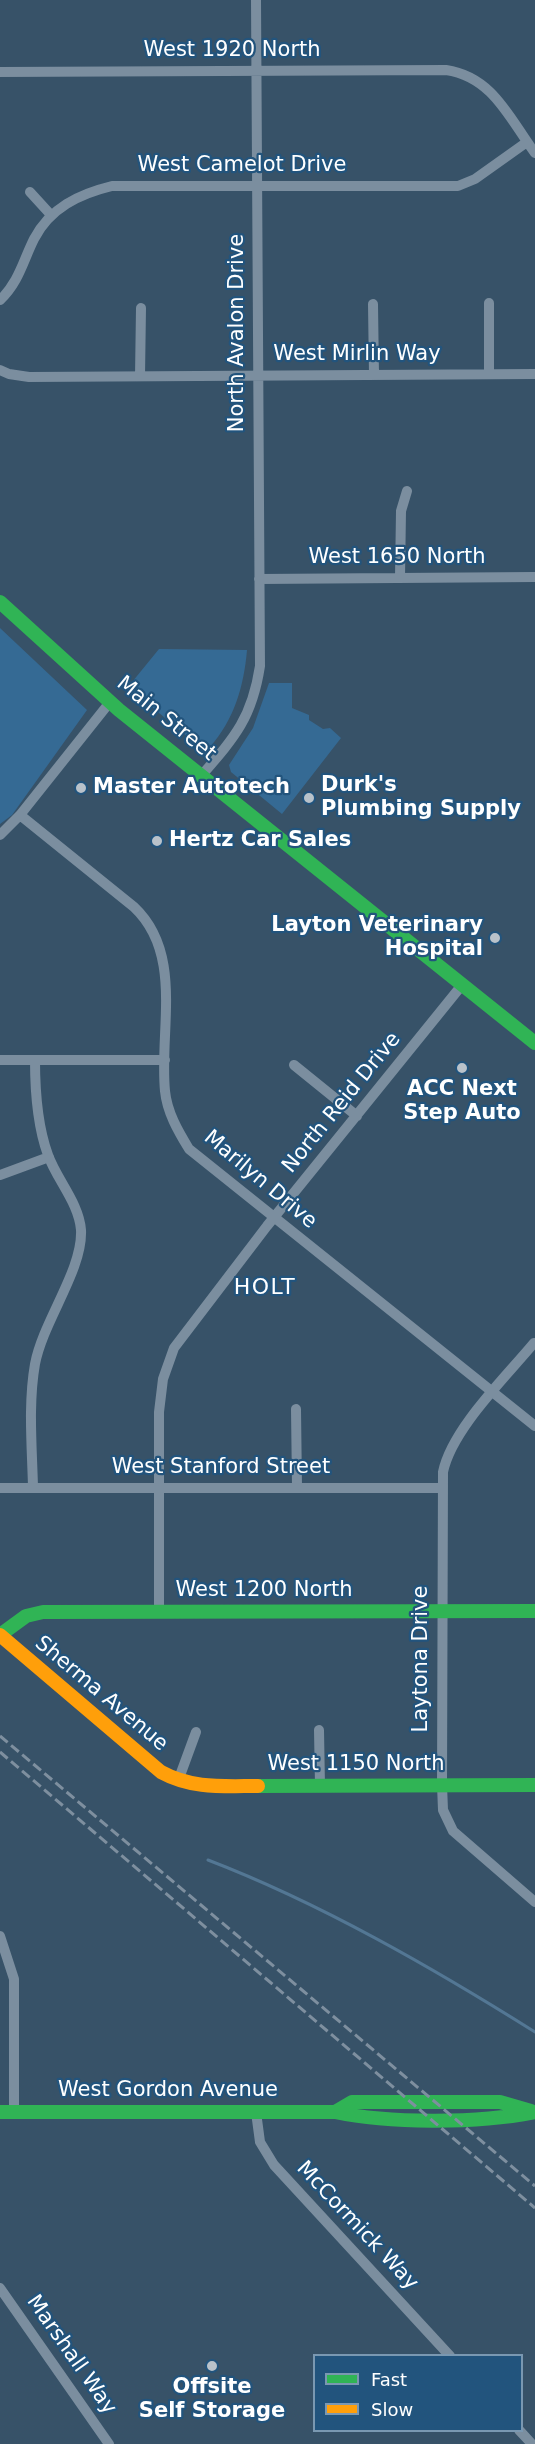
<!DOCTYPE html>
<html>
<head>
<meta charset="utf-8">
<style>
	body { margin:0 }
	#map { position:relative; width:535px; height:2444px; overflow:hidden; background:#375268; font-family:"DejaVu Sans",sans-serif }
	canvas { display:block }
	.legend { position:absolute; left:313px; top:2354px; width:210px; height:78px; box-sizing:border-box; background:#22547d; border:2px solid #7a98b1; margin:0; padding:8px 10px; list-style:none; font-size:18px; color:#fff }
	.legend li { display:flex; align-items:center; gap:12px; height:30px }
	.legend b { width:30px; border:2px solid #7a98b1 }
</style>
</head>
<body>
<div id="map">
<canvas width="535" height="2444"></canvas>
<ul class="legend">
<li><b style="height:8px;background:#30b455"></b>Fast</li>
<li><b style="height:8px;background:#ff9f0a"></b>Slow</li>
</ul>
</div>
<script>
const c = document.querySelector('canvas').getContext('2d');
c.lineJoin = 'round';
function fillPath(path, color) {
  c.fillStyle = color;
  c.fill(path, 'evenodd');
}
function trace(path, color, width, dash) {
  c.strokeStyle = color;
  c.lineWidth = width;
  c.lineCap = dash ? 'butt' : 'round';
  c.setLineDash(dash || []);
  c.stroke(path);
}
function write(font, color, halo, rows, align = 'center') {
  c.font = font + ' "DejaVu Sans",sans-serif';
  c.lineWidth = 4.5;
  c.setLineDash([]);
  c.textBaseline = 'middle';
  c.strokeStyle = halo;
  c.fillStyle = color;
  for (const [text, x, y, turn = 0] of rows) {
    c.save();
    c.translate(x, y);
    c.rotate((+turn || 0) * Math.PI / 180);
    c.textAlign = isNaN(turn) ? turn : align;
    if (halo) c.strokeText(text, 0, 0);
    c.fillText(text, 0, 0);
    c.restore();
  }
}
fillPath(new Path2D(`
	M0,628L87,710L12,815L0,824Z
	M159,649L247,650C244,686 234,720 210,747L201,748L128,687Z
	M269,683H292V708L309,715V720L323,729L330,728L341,738L282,814L231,772L229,765L253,728Z`), '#356a94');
trace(new Path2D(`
	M208,1860C320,1903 433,1968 535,2032`), '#537794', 3);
trace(new Path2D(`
	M0,72L446,70C493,77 509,118 535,153
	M30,192L51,215
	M0,300C19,282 23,261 34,239C50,208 79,194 112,186H458L475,179L527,142
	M373,304L374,375
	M0,370L9,374L29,377L535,374
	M489,374V303
	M140,376L141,308
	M400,577L401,511L407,491
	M259,579L535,577
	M201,776C235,737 252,718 260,666L256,0
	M20,815L134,907C184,954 159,1030 165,1091C167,1112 178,1131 189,1149L535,1426
	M0,835L20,815L110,702
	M0,1060H165
	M294,1065L357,1116
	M0,1175L49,1157
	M534,1343C505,1378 452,1429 443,1472L442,1785L443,1810L453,1831L535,1902
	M296,1409L297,1487
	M33,1487C32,1447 28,1404 35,1364C43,1321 83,1270 81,1230C79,1203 57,1180 48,1155C37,1125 35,1092 35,1060
	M0,1488H442
	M159,1612V1412L163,1379L174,1348L267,1226L462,985
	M319,1730L320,1786
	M178,1781L196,1732
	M0,1936L14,1979V2112
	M256,2112L260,2142L274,2165L450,2356
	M0,2288L109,2444
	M519,2430L532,2444`), '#7b8e9f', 10);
trace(new Path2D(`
	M0,602L119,710L535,1043
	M0,1635L26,1616L43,1612L535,1611
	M258,1786L535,1785
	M0,2112H335C390,2124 480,2123 535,2112
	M335,2112L352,2102H500L531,2111`), '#30b455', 14);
trace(new Path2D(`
	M0,1635L161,1772C192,1789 223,1786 258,1786`), '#ff9f0a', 14);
trace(new Path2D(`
	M0,1736L535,2186
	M0,1752L535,2208`), '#7e8f9f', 3, [10, 4.5]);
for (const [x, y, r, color] of [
	[81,788,6,"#b9c2ca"],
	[309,798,6,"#b9c2ca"],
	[157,841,6,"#b9c2ca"],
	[495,938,6,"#b9c2ca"],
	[462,1068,6,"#b9c2ca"],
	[212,2366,6,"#b9c2ca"]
]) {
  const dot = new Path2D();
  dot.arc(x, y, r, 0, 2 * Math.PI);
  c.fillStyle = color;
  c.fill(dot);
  trace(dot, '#22547d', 2);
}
write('21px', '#fff', '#22547d', [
	["West 1920 North",232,51],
	["West Camelot Drive",242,166],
	["North Avalon Drive",238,333,-90],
	["West Mirlin Way",357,355],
	["West 1650 North",397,558],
	["Main Street",166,719,39],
	["North Reid Drive",342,1103,-51],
	["Marilyn Drive",260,1180,40],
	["West Stanford Street",221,1468],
	["West 1200 North",264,1591],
	["Laytona Drive",422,1659,-90],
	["Sherma Avenue",101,1694,40],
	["West 1150 North",356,1765],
	["West Gordon Avenue",168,2091],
	["McCormick Way",357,2226,47],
	["Marshall Way",71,2355,55]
]);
write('bold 21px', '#fff', '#22547d', [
	["Durk's",321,786],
	["Plumbing Supply",321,810],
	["Master Autotech",93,788],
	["Hertz Car Sales",169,841],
	["Layton Veterinary",483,926,"right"],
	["Hospital",483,950,"right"],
	["ACC Next",462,1090,"center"],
	["Step Auto",462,1114,"center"],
	["Offsite",212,2388,"center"],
	["Self Storage",212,2412,"center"]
], 'left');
c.letterSpacing = '1.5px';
write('22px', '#fff', '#22547d', [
	["HOLT",265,1288]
]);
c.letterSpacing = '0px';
</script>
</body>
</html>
